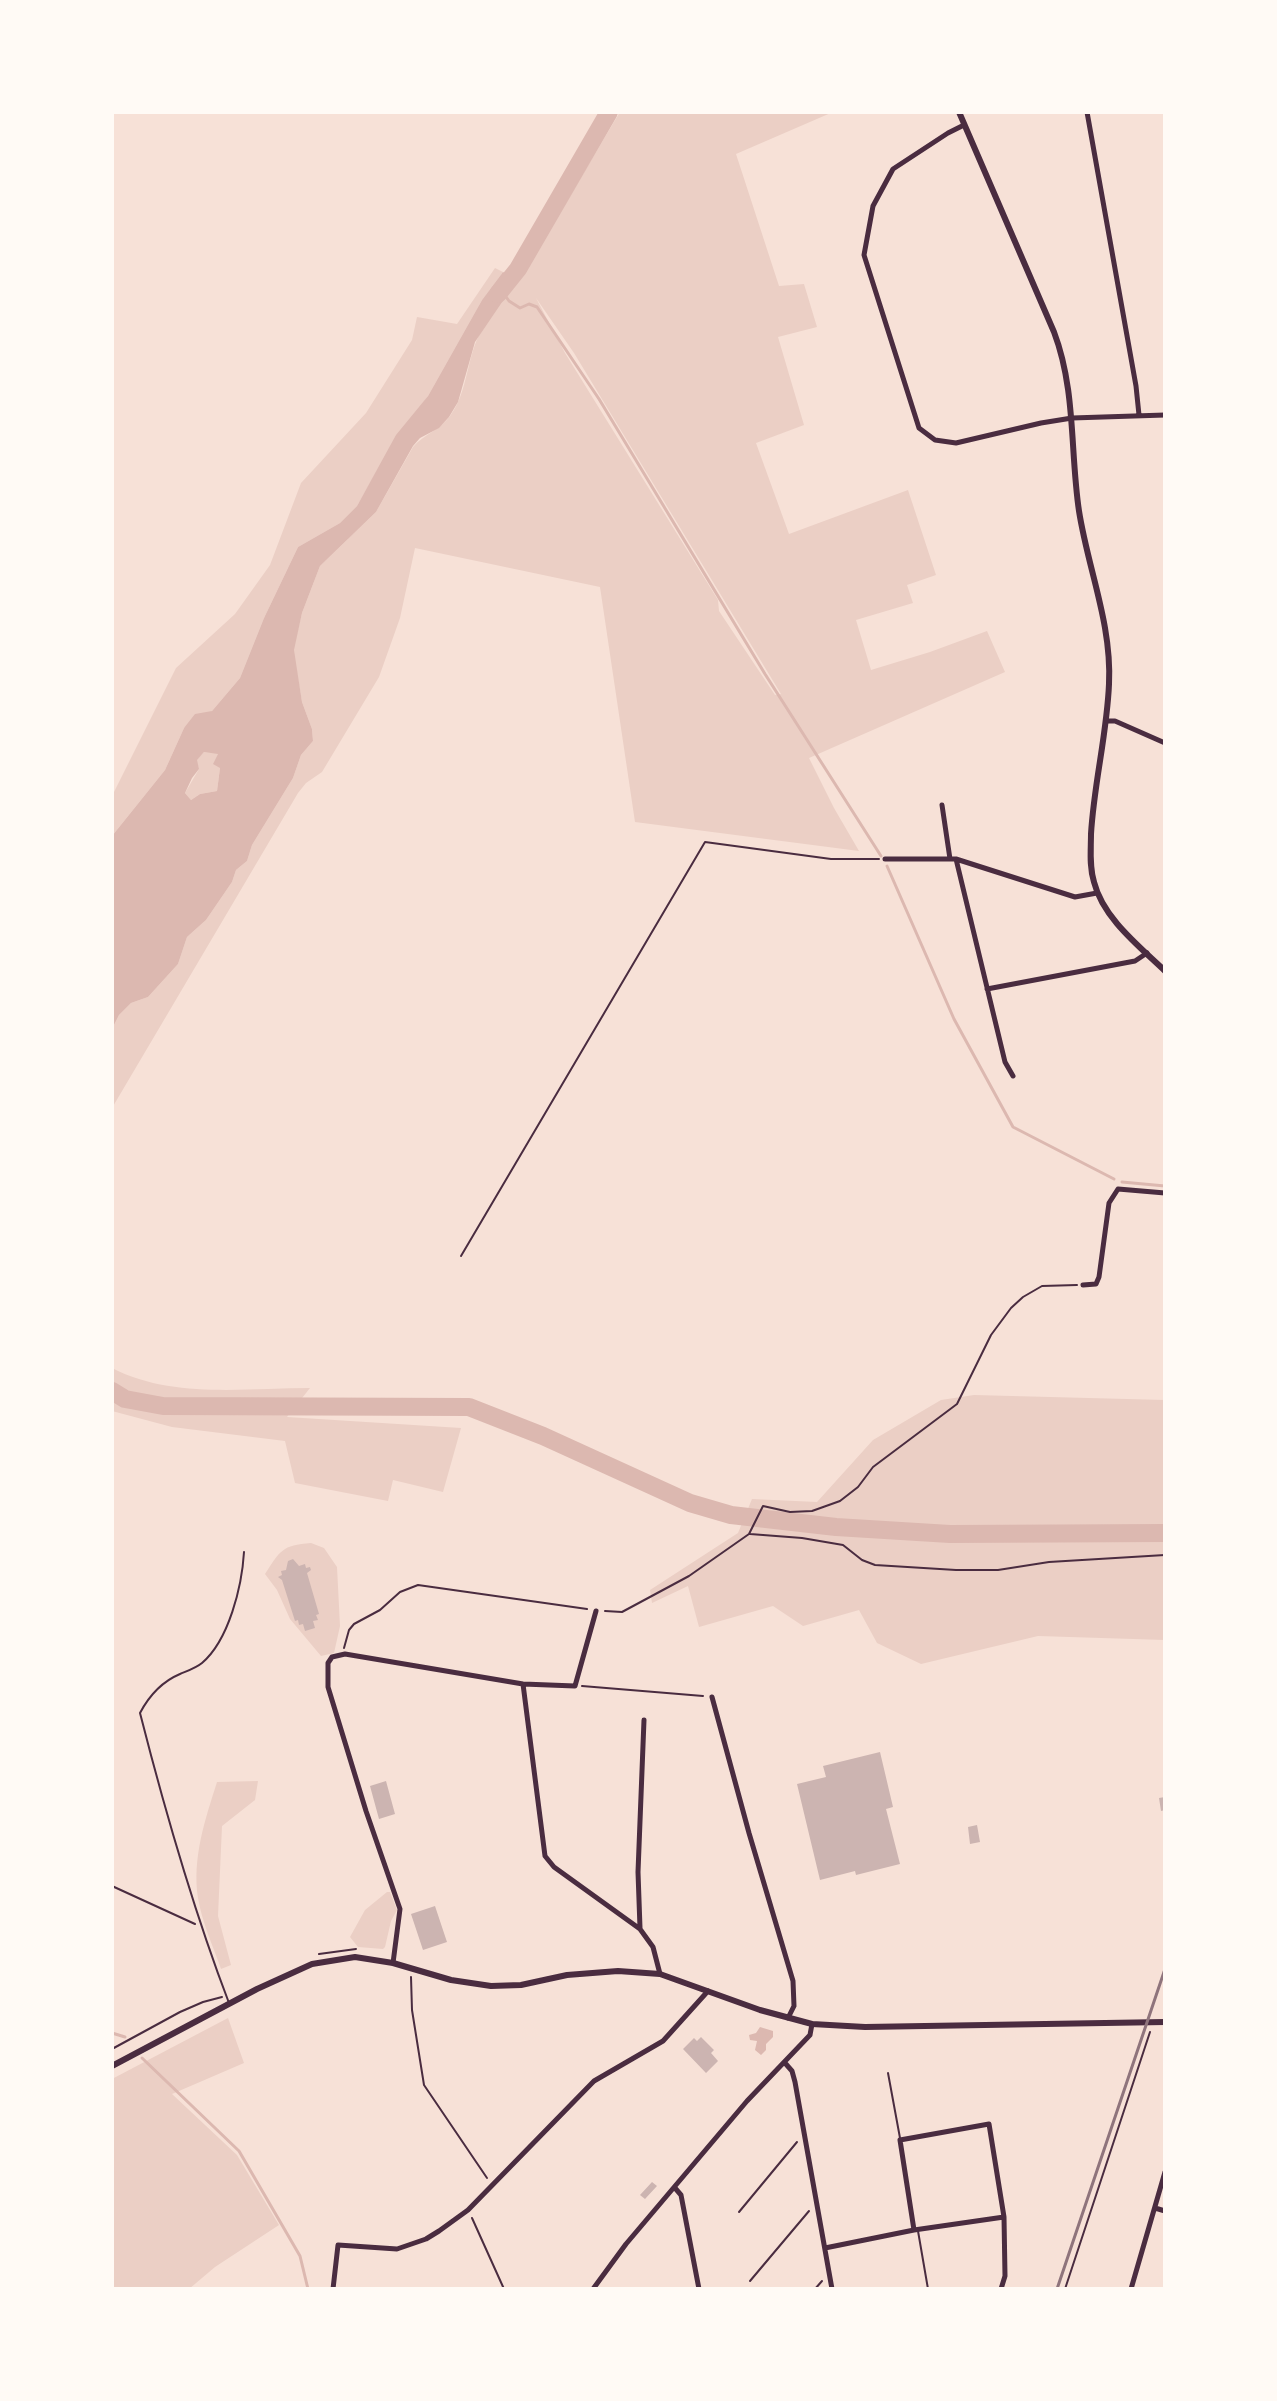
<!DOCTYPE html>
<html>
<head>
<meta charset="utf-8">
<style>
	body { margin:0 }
	#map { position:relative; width:1277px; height:2401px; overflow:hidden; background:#f7e1d7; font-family:"Crimson Pro",serif }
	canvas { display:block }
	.frame { position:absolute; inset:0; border:114px solid #fffaf5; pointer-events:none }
</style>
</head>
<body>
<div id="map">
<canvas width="1277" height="2401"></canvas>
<div class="frame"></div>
</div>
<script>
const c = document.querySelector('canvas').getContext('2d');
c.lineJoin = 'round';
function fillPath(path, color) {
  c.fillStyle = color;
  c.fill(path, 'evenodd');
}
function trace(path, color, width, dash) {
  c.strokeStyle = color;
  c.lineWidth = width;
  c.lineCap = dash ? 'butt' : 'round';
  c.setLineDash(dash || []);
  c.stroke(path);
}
fillPath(new Path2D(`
	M620,112H833L736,154L779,286L804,284L817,327L778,337L804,425L756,443L789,534L908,490L936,575L907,585L913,603L856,620L871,670L930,652L987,631L1005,672L809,758L834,808L859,851L635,822L600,587L415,548L400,618L379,677L322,772L306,783L298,793L112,1108V1029L119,1015L131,1003L148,997L178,964L187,937L206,920L232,882L236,870L247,861L252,845L293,778L301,755L313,741L312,729L302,702L293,650L302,613L320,566L376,512L413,447C424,434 440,430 450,416C469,390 466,356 482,330C492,312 506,297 517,280C554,225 586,168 620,112ZM536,298L574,353L781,694L775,695L719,611L718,600L565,353Z
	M495,268L503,272L482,300L428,396L377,471L357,506L340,523L298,547L264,618L240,678L212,711L184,728L165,770L112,836V796L176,668L235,614L270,565L301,483L366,413L412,340L417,317L457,324Z
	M204,752L218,753L220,768L217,791L200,794L191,800L185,793L199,769L196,760Z
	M112,1368C172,1399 244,1388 310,1388L287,1417L461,1428L443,1492L393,1480L388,1501L295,1483L285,1441L172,1427L112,1411Z
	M974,1395L1165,1400V1640L1038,1636L921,1664L877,1643L859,1610L803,1626L773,1606L699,1627L688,1586L652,1603L650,1590L738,1533L752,1499L817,1502L873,1440L941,1400Z
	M311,1543L324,1548L337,1567L340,1626L334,1653L321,1656L290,1619L277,1590L265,1574C280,1551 282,1545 311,1543Z
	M258,1781L255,1800L222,1826L218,1916L231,1965L221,1969C213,1946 202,1922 198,1898C192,1858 205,1820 217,1782Z
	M387,1892H390L397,1910L391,1921L385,1947L383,1949L358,1947L350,1937L365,1910Z
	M228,2018L244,2063L172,2094L237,2155L279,2225L215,2267L189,2289H112V2079Z`), '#ebcfc5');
fillPath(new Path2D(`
	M503,272L517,280L475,342L458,402L449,417L439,428L420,438L413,446L376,512L320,566L302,613L294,650L302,702L312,729L313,741L301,755L293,778L252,845L247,861L236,870L232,882L206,920L187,937L178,964L148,997L131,1003L119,1015L112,1029V836L165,770L184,728L195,714L212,711L240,678L264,618L298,547L340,523L357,506L396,435L428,396L482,300ZM204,752L218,754L213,764L220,768L217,791L200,794L191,800L185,793L192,778L199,769L197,760Z
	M760,2027L773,2031V2037L766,2044V2050L761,2055L755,2050L757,2041L750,2040L749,2035L756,2033Z`), '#dcb8b0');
trace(new Path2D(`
	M504,294L509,301L520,308L529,304L537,307L599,399L765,674L881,856
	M887,866L954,1019L1013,1127L1114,1179
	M1122,1182L1165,1186
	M112,2033L125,2037
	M142,2058L239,2151L300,2256L308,2289`), '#dcb8b0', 3);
trace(new Path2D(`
	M498,294L518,269L609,112
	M112,1391L125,1399L163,1406L469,1407L543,1436L690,1503L731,1515L836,1527L950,1534L1165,1533`), '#dcb8b0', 18);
fillPath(new Path2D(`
	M293,1559L299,1566L305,1564L306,1568L310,1567L311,1570L307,1573L319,1614L316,1615L318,1620L313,1621L315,1628L305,1631L303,1624L299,1625L298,1620L295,1621L282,1580L278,1577L282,1575L281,1571L286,1570L288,1561Z
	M880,1752L893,1807L886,1809L900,1864L856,1875L855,1871L820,1880L797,1784L826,1777L823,1766Z
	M386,1781L395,1814L379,1819L370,1786Z
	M1165,1797V1810L1161,1811L1159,1798Z
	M977,1825L980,1842L970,1844L968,1827Z
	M435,1906L447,1942L423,1950L411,1914Z
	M701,2037L714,2050L711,2053L718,2061L706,2073L683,2049L694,2038L697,2041Z
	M652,2182L657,2186L645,2199L640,2195Z`), '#ccb4b1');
trace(new Path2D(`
	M461,1256L705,842L831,859H879
	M750,1534L802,1538L843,1545L862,1560L875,1565L956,1570H998L1049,1562L1165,1555
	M605,1611L622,1612L689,1576L749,1534L763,1506L790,1512L812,1511L840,1501L858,1487L873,1467L957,1404L991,1335L1011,1308L1023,1297L1042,1286L1077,1285
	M344,1648L349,1630L354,1624L380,1610L400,1592L418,1585L587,1609
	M582,1686L703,1696
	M112,1886L195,1924
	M319,1954L356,1949
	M411,1977L412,2010L424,2085L487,2178
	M112,2049L180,2012L203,2002L222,1997
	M739,2212L797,2142
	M472,2218L504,2289
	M750,2281L809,2211
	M815,2289L822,2281
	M1065,2289L1150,2032`), '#4a2c40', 2);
trace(new Path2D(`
	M229,2003C193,1909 165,1811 140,1713C149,1696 161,1682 180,1674C187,1671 196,1668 202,1663C229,1640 242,1586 244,1552
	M888,2073L900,2138
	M918,2231L928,2289`), '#4a2c40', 2);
trace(new Path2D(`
	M1087,112L1136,386L1139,415
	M964,125L948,133L893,169L873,206L864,255L919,428L935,440L956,443L1041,423L1072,418L1165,415
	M1106,721H1115L1165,743
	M942,805L950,859
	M885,859H956L1075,897L1097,893
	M956,859L1005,1062L1013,1076
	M987,989L1135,961L1147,953
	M1083,1285L1096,1284L1099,1277L1109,1203L1118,1189L1165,1193
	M523,1684L545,1856L554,1867L640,1929L653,1947L660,1974
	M712,1697L749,1833L793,1981L794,2006L788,2018
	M640,1928L638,1872L644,1720
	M393,1963L400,1909L366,1811L328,1687V1663L332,1657L345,1654L523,1684L575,1686L596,1611
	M785,2063L792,2071L795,2082L832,2289
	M675,2188L681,2195L699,2289
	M1155,2208L1165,2211
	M914,2230L900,2140L989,2124L1004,2217
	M825,2248L914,2230L1004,2217L1005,2276L1001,2289
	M333,2289L338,2245L397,2249L426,2239L439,2231L468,2210L594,2081L663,2041L708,1991
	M593,2289L626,2244L747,2101L810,2035L812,2024
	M1131,2289L1165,2172`), '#4a2c40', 5);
trace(new Path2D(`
	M959,112L1054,332C1076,390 1070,451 1079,511C1088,569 1112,624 1109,684C1107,734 1094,783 1091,834C1091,850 1089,866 1094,882C1103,918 1139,946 1165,971`), '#4a2c40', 6);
trace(new Path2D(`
	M112,2066L257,1989L312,1964L355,1957L393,1963L451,1980L491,1986L521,1985L567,1975L618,1971L660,1974L760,2010L812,2024L865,2027L1165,2022`), '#4a2c40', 6);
trace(new Path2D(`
	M1057,2289L1165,1969`), '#8f747c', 3);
</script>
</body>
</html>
